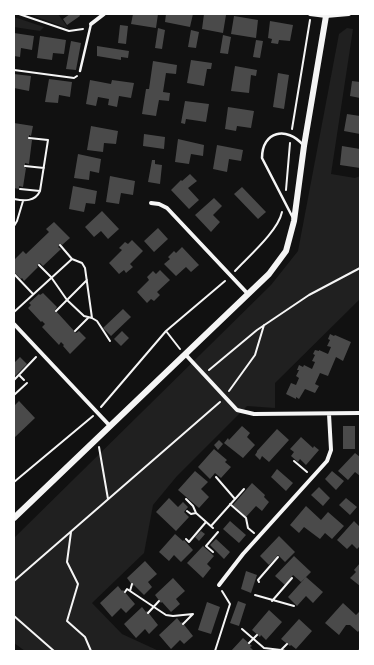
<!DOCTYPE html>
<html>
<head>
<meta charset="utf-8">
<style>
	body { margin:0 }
	#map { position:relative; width:374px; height:665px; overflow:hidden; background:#111; font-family:Barlow,sans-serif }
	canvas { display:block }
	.frame { position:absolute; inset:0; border:15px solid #fff; pointer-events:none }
</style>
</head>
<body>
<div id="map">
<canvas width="374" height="665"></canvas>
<div class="frame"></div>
</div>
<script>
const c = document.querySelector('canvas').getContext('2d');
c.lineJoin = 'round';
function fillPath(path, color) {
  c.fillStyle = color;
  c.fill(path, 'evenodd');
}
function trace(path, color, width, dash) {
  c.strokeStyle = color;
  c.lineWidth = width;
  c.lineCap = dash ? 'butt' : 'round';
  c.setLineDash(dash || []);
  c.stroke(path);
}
fillPath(new Path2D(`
	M29,14H58L68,28L56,24Z
	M14,17L44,27L40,31L14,27Z
	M347,28L353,29L331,174L355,178L360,176V299L275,383V408L247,406L177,476L153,505L144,553L92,603L122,634L159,651H25L14,643V538L271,285L298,251L339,34Z`), '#202020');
fillPath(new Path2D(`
	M70,14H79L80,16L67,25L63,19Z
	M133,14H158L156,28L131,24Z
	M166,14H193L190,27L165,22Z
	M204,14L226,15L223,33L202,29Z
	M234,16L258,20L256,38L231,34Z
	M270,21L293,25L290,41L279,40L278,44L271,43L272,39L268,38Z
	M120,25L128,26L126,44L118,43Z
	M158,28L165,30L162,49L155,48Z
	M191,30L199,32L196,48L188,47Z
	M14,33L34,36L32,50L21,48L20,57L14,56Z
	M223,35L231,37L228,54L220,53Z
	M40,36L66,40L64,54L53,53L52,60L37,58Z
	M256,40L263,41L260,58L253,57Z
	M71,41L81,43L76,70L66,69Z
	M97,46L129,51L128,58L121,57V60L97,56Z
	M191,60L212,63L211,69H207L204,86L187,83Z
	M153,61L177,65L176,74L166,73L163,92L170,93L169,101L159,100L156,116L142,114L146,89H149Z
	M235,66L257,70L256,76L251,75L249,93L231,91Z
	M278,73L289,75L284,109L273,107Z
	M14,74L31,76L29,91L14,88Z
	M49,79L72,82L70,97L59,95L58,103L45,102Z
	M90,80L111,84L112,80L134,83L131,98L119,96L117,107L108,105L109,99L98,97L96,106L86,104Z
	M352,81L360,82V98L350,96Z
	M185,101L209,104L206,122L186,119L185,124L181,123Z
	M228,107L254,111L251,128L237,126L236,131L225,129Z
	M347,114L360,116V134L344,131Z
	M14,123L33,126L31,136L29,135V139L32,140L29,164L25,163V168H26L23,187L19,186V189L14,188Z
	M91,126L118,131L116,144L104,143L103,152L87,150Z
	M144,134L165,137L164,149L143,146Z
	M178,139L204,145L203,156L191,154L189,164L175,162Z
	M217,145L243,150L241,161L229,159L227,172L213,169Z
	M342,146L360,149V168L340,165Z
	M78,154L101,159L99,173L90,171L89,180L74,178Z
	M152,160H155V164L162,165L160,184L148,182Z
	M190,174L197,181L188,188L199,200L189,209L171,190L181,180L182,181Z
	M110,176L135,181L133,195L121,193L119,204L106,202Z
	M73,186L97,191L95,204L86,203L84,212L69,209Z
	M242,187L266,212L258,219L234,194Z
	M214,198L222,206L213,215L220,222L211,232L195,215Z
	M102,211L119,229L108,239L101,231L94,237L85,227Z
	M54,222L70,238L62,245L61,244L58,247L61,249L43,266L40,263L37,266L38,267L24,281L22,278L21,279L14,272V260L23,251L26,254L49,232L46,229Z
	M158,228L168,239L154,252L144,241Z
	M132,240L143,251L130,264L133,267L126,273L124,270L119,274L109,263L122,250L119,248L125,242L128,244Z
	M182,247L199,265L191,272L186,267L176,276L164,264L170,259L168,257L174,251L176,253Z
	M160,270L170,280L157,292L160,295L154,301L151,299L147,303L137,292L149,280L147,277L153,271L156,274Z
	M43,293L57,307L55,310L76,333L79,331L86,338L70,354L63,346L64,345L61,342L59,345L42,327L45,324L42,321L41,322L28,308L31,305L29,303L39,294L40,295Z
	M123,309L131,317L111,336L103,328Z
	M122,331L129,338L121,346L114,339Z
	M330,334L334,336L335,335L351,342L343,361L336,357L328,376L320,373L315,384L319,386L315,393L305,389L299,399L296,397V399L286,394L291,383L296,385L299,378L296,376L299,370H297L299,365L303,367L304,365L312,369L315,362L312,361L315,355L313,354L315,350L319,351V350L328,354L331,347L327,346L330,340L328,339Z
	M20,357L27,364L14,377V363Z
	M19,401L35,418L14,438V406Z
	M242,426L250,433L247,437L255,445L243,458L224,443L228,438L229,440Z
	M343,426H355V449H343Z
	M277,429L289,440L269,462L262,456L260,460L255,455L257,452V451Z
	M301,437L313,448L314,446L319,450L306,465L300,459L298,462L291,456L294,452L290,449Z
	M219,440L223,444L218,450L214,445Z
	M214,449L227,460L225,462L231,467L221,478L215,473L210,479L198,467Z
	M355,453L360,457V476L355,472L348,480L338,471Z
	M277,469L293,483L286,491L271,477Z
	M195,471L208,482L201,489L209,497L199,508L178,490Z
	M332,471L344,481L336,490L325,479Z
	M252,483L265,495L264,497L269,502L262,511L256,506L246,517L233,505Z
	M319,487L330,498L323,506L311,495Z
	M169,498L178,507L183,502L188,507L184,512L189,517L176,531L156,512Z
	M346,498L357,507L350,515L339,505Z
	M306,506L321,520L328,512L344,526L332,539L325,533L320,539L304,527L299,533L290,525Z
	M230,521L246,535L239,543L223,529Z
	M354,521L360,527V546L357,549L352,544L347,549L337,540Z
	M201,531L205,534L199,541L195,537Z
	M175,534L183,541L184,540L193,550L181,562L174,555L169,561L159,552Z
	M279,536L295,552L285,562L278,555L269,565L260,556Z
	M216,539L230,552L224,559L210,545Z
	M203,546L214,556L207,564L211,568L203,578L187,563Z
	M294,556L311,572L301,582L293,575L285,585L275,576Z
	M145,561L157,574L148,582L152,587L144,595L134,585L133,586L127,578Z
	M360,563V586L350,578L356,572L354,570Z
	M246,571L257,575L251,593L241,589Z
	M306,577L323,592L313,603L306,596L297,606L288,597Z
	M173,578L185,591L176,599L180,604L171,612L162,602L161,603L155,595Z
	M118,586L122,591L123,590L135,604L126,613L121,608L112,617L100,603Z
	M238,601L246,604L239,626L230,623Z
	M207,602L220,607L211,634L198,630Z
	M343,603L356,615L359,612L360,614V629L358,632L350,625H346L339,635L325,623Z
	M142,607L146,612L147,611L158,625L149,634L145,629L136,638L124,624Z
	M269,610L282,622L266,640L261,635L260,637L252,630Z
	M177,618L181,623L182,622L193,636L184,644L180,640L171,649L159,635Z
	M299,619L312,631L296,649L291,645L290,646L281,639Z
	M243,638L252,646L250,647L254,651H231Z`), '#4a4a4a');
trace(new Path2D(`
	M19,14L69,31L83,29
	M14,70L74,78L77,76
	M292,129L310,20
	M25,166L44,168
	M20,189L40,191
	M286,190L290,143
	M14,199C24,201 35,202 40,191L48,140L29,138
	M14,226L17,221L23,201
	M60,245L72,259
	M39,265L51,277L67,300L84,316L92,318L97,321L110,341
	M235,271C249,256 278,231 282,212
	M14,274L33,294
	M56,311L87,280
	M14,312L72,259L82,263L85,268L92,318
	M75,331L88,318
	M166,331L180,349
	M209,370L257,330L309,295L360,268
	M19,375L24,380
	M14,380L36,357
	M229,391L255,355L264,325
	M14,395L27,383
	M101,407L166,331L225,281
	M99,447L108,499
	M294,461L307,472
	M216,477L235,499
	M14,482L93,416
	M186,499L193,506L196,513L213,528
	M230,504L246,518L248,528L254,533
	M187,511L191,514L196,513
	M211,526L244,489
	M71,532L67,562L78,584L67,621L85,637L91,651
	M186,539L189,542L206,522
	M213,552L206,546L218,532
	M14,581L220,402
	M259,582L258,580L278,557
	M130,591L166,615L173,616L193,614L183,624
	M125,592L127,589L130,591L132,584
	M255,595L294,606
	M272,601L292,578
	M148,613L159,601
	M14,616L54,651
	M242,629L264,648L281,650
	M249,643L257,635
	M215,651L230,604L222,591
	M285,651L281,650L287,644
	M359,651L360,650`), '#f5f5f5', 2);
trace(new Path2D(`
	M80,71L91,24
	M293,218L262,158C262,131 287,126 303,145`), '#f5f5f5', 2.5);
trace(new Path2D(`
	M310,14L326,16L349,14
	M91,24L104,14
	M151,203L159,204L167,208L248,294
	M14,324L110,426
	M185,354L237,410L254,414L360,413
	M219,585L243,554L327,461L331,450L329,414`), '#f5f5f5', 4);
trace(new Path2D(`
	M14,518L269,274L286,251L294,221L304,146L326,16`), '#f5f5f5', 6);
</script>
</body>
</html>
